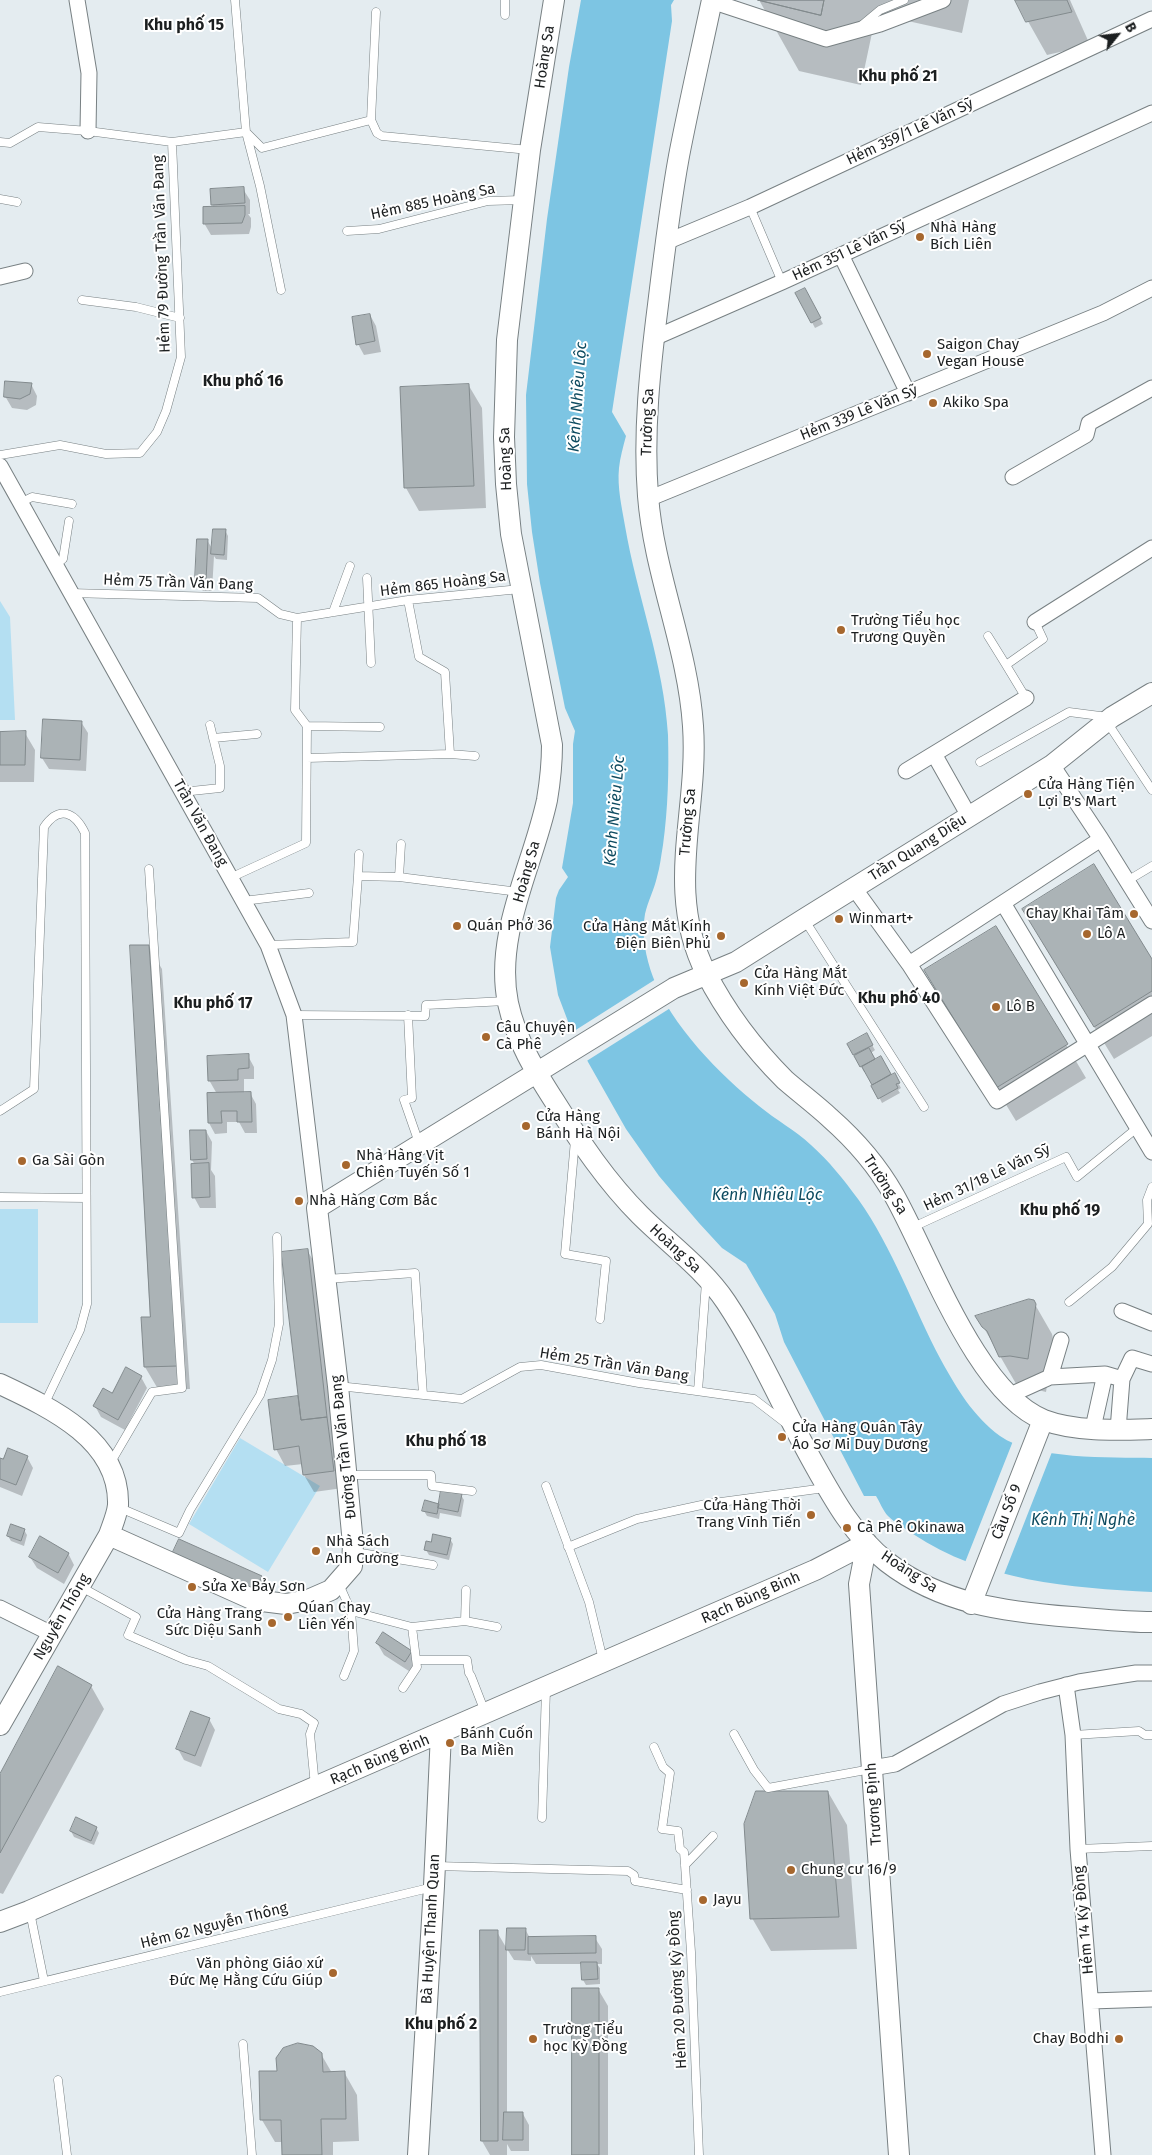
<!DOCTYPE html>
<html>
<head>
<meta charset="utf-8">
<style>
	body { margin:0 }
	#map { position:relative; width:1152px; height:2155px; overflow:hidden; background:#e4ecf0; font-family:"Fira Sans",sans-serif }
	canvas { display:block }
	.north { position:absolute; left:1092px; top:10px; width:50px; height:50px; -webkit-text-stroke:4px #fff; paint-order:stroke; rotate:61deg; font-size:14px; font-weight:700; line-height:20px; text-align:center; color:#1c1f20 }
	.north::after { content:''; display:block; margin:auto; width:18px; height:22px; background:#1c1f20; clip-path:polygon(50% 0,100% 100%,50% 72%,0 100%) }
</style>
</head>
<body>
<div id="map">
<canvas width="1152" height="2155"></canvas>
<div class="north">B</div>
</div>
<script>
const c = document.querySelector('canvas').getContext('2d');
c.lineJoin = 'round';
function fillPath(path, color) {
  c.fillStyle = color;
  c.fill(path, 'evenodd');
}
function trace(path, color, width, dash) {
  c.strokeStyle = color;
  c.lineWidth = width;
  c.lineCap = dash ? 'butt' : 'round';
  c.setLineDash(dash || []);
  c.stroke(path);
}
function write(font, color, halo, rows, align = 'center') {
  c.font = font + ' "Fira Sans",sans-serif';
  c.lineWidth = 4;
  c.setLineDash([]);
  c.textBaseline = 'middle';
  c.strokeStyle = halo;
  c.fillStyle = color;
  for (const [text, x, y, turn = 0] of rows) {
    c.save();
    c.translate(x, y);
    c.rotate((+turn || 0) * Math.PI / 180);
    c.textAlign = isNaN(turn) ? turn : align;
    if (halo) c.strokeText(text, 0, 0);
    c.fillText(text, 0, 0);
    c.restore();
  }
}
fillPath(new Path2D(`
	M0,601L10,617L15,720H0Z
	M0,1209H38V1323H0Z
	M240,1438L320,1486L268,1572L189,1524Z`), '#b4dff2');
fillPath(new Path2D(`
	M581,0H674L671,5L672,21L612,412L626,436C623,447 620,458 619,468C617,487 622,508 625,526C637,596 664,664 668,735C669,772 668,809 663,845C661,856 660,867 657,877C654,890 648,901 645,914C641,935 646,958 653,977C670,1024 721,1076 759,1106C776,1120 795,1130 811,1145C829,1161 844,1180 858,1199C893,1248 913,1307 941,1360C957,1389 973,1416 1000,1436C1034,1460 1110,1457 1152,1458V1592C1070,1588 983,1581 913,1534C905,1528 895,1523 888,1516C883,1511 880,1502 876,1496H864L784,1342L775,1314L746,1264L722,1248L699,1223L659,1176L626,1129L588,1062L569,1024L558,995L550,947L556,898L559,890L568,877L562,868L573,803V744L575,731L565,708L540,583L532,532L527,484L526,395L547,219L569,67Z`), '#7dc5e3');
fillPath(new Path2D(`
	M656,979L672,1007L585,1062L571,1033Z
	M1013,1441L1052,1452L1003,1577L964,1565Z`), '#e4ecf0');
fillPath(new Path2D(`
	M759,0H969L962,33L876,14L861,85L799,71Z
	M1016,0H1070L1090,45L1047,55Z
	M243,189L250,200V214H248L251,218V227L249,234L211,235L204,223L214,208L212,205Z
	M805,290L823,324L815,328L797,294Z
	M370,315L376,326L381,352L364,355L358,344Z
	M31,384L37,396L36,405L27,410L12,408L5,396Z
	M469,386L482,408L486,508L419,511L406,488L401,388Z
	M225,530L228,536L227,560L216,559L214,556L212,591H203L196,580L207,540L213,550Z
	M81,722L88,733L86,771L49,769L42,758Z
	M0,733H25L35,750L34,782H0Z
	M996,927L1086,1078L1016,1121L944,1003Z
	M1042,942L1152,961V1036L1114,1059Z
	M148,946L162,969L190,1389H158L145,1367L151,1319Z
	M866,1035L875,1050L871,1053L875,1061L881,1058L891,1077L894,1075L901,1088L898,1090L900,1093L882,1103L866,1071L864,1072L849,1044Z
	M248,1056L254,1067V1079H244V1093H250L256,1104L257,1133H245L239,1122H227V1133L215,1134L209,1123L217,1094L209,1080Z
	M206,1131L212,1142L211,1170L215,1176L216,1208H200L194,1197L195,1165L192,1160Z
	M307,1250L317,1267L343,1488L314,1492L304,1475L303,1464L285,1466L276,1449L269,1401L299,1397Z
	M1033,1301L1052,1334L1054,1343L1046,1392L1030,1388L1019,1389L977,1316Z
	M141,1377L147,1388L125,1430L101,1417L95,1406Z
	M27,1457L33,1468L22,1496L0,1487V1459L4,1461Z
	M461,1495L464,1500L461,1517L440,1513L439,1519L427,1516L424,1511Z
	M24,1530L27,1535L24,1546L11,1541L8,1536Z
	M450,1539L453,1544L449,1560L429,1555L426,1550L432,1543Z
	M68,1553L74,1565L64,1584L37,1568L30,1557Z
	M180,1566L261,1577L267,1588L261,1602Z
	M377,1643L412,1652L418,1663L412,1673L384,1655Z
	M91,1686L104,1709L3,1894L0,1893V1776Z
	M209,1719L215,1730L201,1767L184,1760L178,1749Z
	M828,1792L847,1825L857,1949L771,1951L752,1918Z
	M96,1828L99,1833L94,1845L74,1837L71,1831Z
	M525,1929L530,1938H595L602,1949V1964H597L600,1968V1984L586,1985L583,1980V1964H536L531,1956V1961L514,1960L507,1949V2113L523,2114L529,2125V2151H511L507,2144V2155H490L482,2141L497,1932L507,1949Z
	M598,1989L608,2006V2155H574Z
	M321,2054L332,2073L344,2072L357,2095L359,2141L333,2142V2155H283V2142H275L262,2120L278,2072Z`), '#0003');
const building = new Path2D(`
	M758,0H824L821,15Z
	M758,0H824L821,15Z
	M1015,0H1067L1072,12L1026,22Z
	M244,187L245,203L211,205L210,189Z
	M245,206V215L242,223L203,224V207Z
	M805,288L821,318L811,323L795,293Z
	M370,314L375,341L356,345L352,317Z
	M5,381L32,383L30,394L20,399L4,397Z
	M469,384L474,486L404,488L400,387Z
	M213,529H226L224,555L211,554Z
	M197,539H208L206,581L195,580Z
	M43,719L82,721L80,760L41,758Z
	M26,731L25,765H0V732Z
	M1094,864L1152,959V991L1094,1027L1022,909Z
	M996,926L1068,1044L996,1088L924,970Z
	M130,945H149L178,1366L144,1367L141,1317H150Z
	M867,1033L873,1045L853,1055L847,1044Z
	M869,1048L875,1059L860,1067L854,1056Z
	M249,1054V1068L238,1069V1080L208,1081L207,1056Z
	M881,1056L891,1074L872,1085L862,1067Z
	M895,1073L900,1083L896,1084L898,1088L878,1099L871,1086Z
	M251,1092L252,1122H237V1111H221L222,1123H208L207,1093Z
	M190,1130H206L207,1159L191,1160Z
	M209,1163L210,1197L192,1198L191,1164Z
	M308,1249L327,1417L301,1420L281,1252Z
	M1029,1299L1034,1300L1036,1304L1028,1359L1010,1356L999,1357L987,1331L982,1327L975,1316Z
	M126,1367L142,1376L118,1420L93,1406L103,1388L112,1393Z
	M298,1396L301,1420L327,1417L334,1471L303,1475L299,1446L274,1450L268,1400Z
	M8,1448L28,1456L16,1485L0,1479V1458L3,1459Z
	M441,1490L462,1494L458,1512L438,1508Z
	M425,1500L439,1504L437,1514L422,1511Z
	M11,1524L25,1529L21,1541L7,1536Z
	M433,1534L451,1538L447,1555L424,1550L426,1541L431,1542Z
	M40,1536L69,1553L58,1573L29,1557Z
	M179,1539L262,1576L255,1591L172,1554Z
	M383,1632L412,1651L405,1662L376,1643Z
	M58,1666L92,1685L0,1853V1774Z
	M191,1711L210,1718L195,1756L176,1749Z
	M756,1791H828L839,1917L750,1919L744,1824Z
	M76,1817L97,1827L91,1841L70,1831Z
	M507,1928H526L525,1950H506Z
	M480,1930H498V2141H481Z
	M596,1936V1953L528,1954V1937Z
	M581,1962H597L598,1979L582,1980Z
	M572,1988H599V2155H572Z
	M298,2043L313,2046L322,2053L323,2072L345,2071L346,2119H321L322,2155H282L281,2120H260L259,2071H277L276,2058L283,2048Z
	M504,2112H523V2140H503Z`);
fillPath(building, '#abb3b6');
trace(building, '#828a8d', 1);
const lane = new Path2D(`
	M235,0L246,132L260,186L281,290
	M505,0V15
	M862,25L880,10L904,0
	M371,120L377,133L382,136L529,150
	M0,142L10,143L38,127L88,131L172,142L246,132L262,148L371,120L376,12
	M0,199L17,202
	M750,207L782,282
	M347,231L379,229L488,201L522,200
	M82,300L136,307L180,318
	M0,455L60,445L106,454L140,453L157,432L166,411L181,357L172,142
	M20,503L32,497L72,504
	M55,565L63,559L69,521
	M367,578L371,663
	M70,593L258,598L280,614L297,618L408,600L520,589
	M408,600L419,657L445,672L450,754
	M333,612L350,566
	M988,636L1006,665
	M1026,698L1006,665L1043,639L1035,622
	M1107,722L1152,790
	M307,726L380,727
	M213,738L257,734
	M307,758L450,754L475,756
	M980,762L1069,712L1108,717
	M182,792L220,788V766L210,725
	M358,876L359,854
	M399,877L401,844
	M230,878L306,843L307,726L295,710L297,618
	M1127,881L1152,866
	M243,901L309,893
	M804,919L924,1107
	M268,945L353,942L358,876L399,877L519,892
	M294,1015L425,1016L426,1005L506,1001
	M408,1015L412,1098L404,1100L419,1143
	M0,1111L34,1089L44,827C59,805 75,812 85,833L87,1304L80,1330L44,1405
	M575,1140L565,1254L606,1261L600,1319
	M0,1197L86,1198
	M911,1228L1066,1157L1077,1177L1137,1128
	M326,1279L415,1273L423,1395
	M1069,1302L1112,1267L1148,1224L1147,1200L1152,1187
	M338,1386L462,1399L520,1367L541,1365L639,1383L754,1399L784,1422
	M698,1391L706,1282
	M111,1462L152,1392L182,1388L149,869
	M348,1475H431L432,1486L472,1491
	M546,1486L589,1602L603,1660
	M120,1508L179,1533L190,1510L260,1395L272,1360L279,1324L277,1237
	M568,1547L637,1519L706,1504L825,1488
	M355,1552L433,1565
	M339,1584L351,1611L354,1651L344,1676
	M81,1587L136,1617L128,1635L186,1660L208,1666L279,1709L301,1714L314,1723L310,1734L315,1786
	M351,1611L412,1627L465,1621L497,1627
	M465,1621L466,1590
	M418,1660H467L469,1673L471,1676L485,1712
	M403,1688L417,1667L412,1627
	M734,1734L754,1770L768,1788L871,1769
	M1073,1735L1139,1731L1145,1735H1152
	M654,1747L663,1767L670,1773L662,1829L678,1831L680,1849L684,1852L685,1865L691,1952L699,2155
	M542,1818L546,1689
	M1078,1849L1152,1846
	M685,1865L713,1836
	M435,1866L628,1871L634,1875L635,1881L687,1890
	M30,1912L44,1981
	M0,1992L433,1887
	M243,2044L252,2155
	M58,2080L67,2155`);
const street = new Path2D(`
	M77,0L89,73L88,131
	M711,1L826,39L880,24L943,0
	M666,242L750,207L1152,19
	M841,255L908,393
	M0,277L25,271
	M654,338L782,282L1152,113
	M0,466L268,945L294,1015L317,1208
	M1013,477L1086,435L1089,423L1152,388
	M648,499L1103,313L1152,288
	M1035,622L1152,548
	M934,754L969,816
	M1052,765L1101,839L1152,921
	M906,771L1026,698
	M854,888L909,964L997,1101L1152,1004
	M1003,903L1152,1152
	M909,964L1101,839
	M1122,1311L1152,1323
	M1050,1377L1061,1340
	M1008,1396L1050,1377L1105,1374L1122,1379
	M1093,1428L1105,1374
	M1118,1430L1122,1379L1132,1358L1152,1364
	M0,1608L52,1634
	M1066,1685L1073,1735L1078,1849L1103,2155
	M872,1768L895,1764L1003,1704L1040,1692L1079,1682L1136,1673H1152
	M1091,2001L1152,1999`);
const secondary = new Path2D(`
	M554,0L530,150L507,340L504,437L506,484L511,534L552,745C552,763 550,782 547,800C533,866 494,934 508,1003C516,1040 535,1071 555,1102C580,1142 607,1182 640,1215C669,1244 703,1268 726,1302C760,1353 784,1411 814,1464C834,1500 854,1536 887,1562C941,1604 1006,1612 1072,1617C1099,1619 1125,1622 1152,1622
	M712,0C701,52 689,104 679,156C670,205 664,255 658,305C650,368 643,432 648,496C654,574 688,648 693,726C699,812 664,890 706,973C726,1012 754,1049 785,1080C800,1093 816,1105 830,1118C855,1140 877,1165 894,1195C929,1257 977,1394 1044,1420C1075,1432 1119,1430 1152,1429
	M0,1384C51,1408 120,1440 118,1505C117,1515 112,1526 109,1535L0,1725
	M109,1535L254,1600L286,1604L308,1600L331,1590L352,1566L353,1544L338,1386L317,1208L674,988L736,962L804,919L1052,765L1112,717L1152,693
	M867,1543L859,1584L899,2155
	M971,1604L1043,1420
	M0,1922L29,1911L815,1570L867,1543
	M418,2155L434,1886L441,1733`);
trace(lane, '#788083', 9);
trace(street, '#788083', 17);
trace(secondary, '#788083', 22);
trace(lane, '#fff', 8);
trace(street, '#fff', 15);
trace(secondary, '#fff', 20);
for (const [x, y, r, color] of [
	[920,237,5,"#a6672e"],
	[927,354,5,"#a6672e"],
	[933,403,5,"#a6672e"],
	[841,630,5,"#a6672e"],
	[1028,794,5,"#a6672e"],
	[1134,914,5,"#a6672e"],
	[839,919,5,"#a6672e"],
	[457,926,5,"#a6672e"],
	[1087,934,5,"#a6672e"],
	[721,936,5,"#a6672e"],
	[744,983,5,"#a6672e"],
	[996,1007,5,"#a6672e"],
	[486,1037,5,"#a6672e"],
	[526,1126,5,"#a6672e"],
	[22,1161,5,"#a6672e"],
	[346,1165,5,"#a6672e"],
	[299,1201,5,"#a6672e"],
	[782,1437,5,"#a6672e"],
	[811,1515,5,"#a6672e"],
	[847,1528,5,"#a6672e"],
	[316,1551,5,"#a6672e"],
	[192,1587,5,"#a6672e"],
	[288,1617,5,"#a6672e"],
	[272,1623,5,"#a6672e"],
	[450,1743,5,"#a6672e"],
	[791,1870,5,"#a6672e"],
	[703,1900,5,"#a6672e"],
	[333,1973,5,"#a6672e"],
	[533,2039,5,"#a6672e"],
	[1119,2039,5,"#a6672e"]
]) {
  const dot = new Path2D();
  dot.arc(x, y, r, 0, 2 * Math.PI);
  c.fillStyle = color;
  c.fill(dot);
  trace(dot, '#fff', 2);
}
write('15px', '#1c1f20', '#fff', [
	["Hoàng Sa",545,57,-81],
	["Hẻm 359/1 Lê Văn Sỹ",910,132,-25],
	["Hẻm 885 Hoàng Sa",433,202,-12],
	["Hẻm 351 Lê Văn Sỹ",849,251,-25],
	["Hẻm 79 Đường Trần Văn Ðang",162,254,-92],
	["Hẻm 339 Lê Văn Sỹ",859,413,-22],
	["Trường Sa",648,422,-88],
	["Hoàng Sa",506,459,-92],
	["Hẻm 75 Trần Văn Ðang",178,583,2],
	["Hẻm 865 Hoàng Sa",443,584,-7],
	["Trường Sa",688,822,-85],
	["Trần Văn Ðang",200,823,61],
	["Trần Quang Diệu",918,848,-32],
	["Hoàng Sa",527,872,-74],
	["Hẻm 31/18 Lê Văn Sỹ",987,1178,-25],
	["Trường Sa",885,1185,57],
	["Hoàng Sa",675,1249,43],
	["Hẻm 25 Trần Văn Đang",614,1365,9],
	["Đường Trần Văn Đang",344,1447,-96],
	["Cầu Số 9",1007,1512,-69],
	["Hoàng Sa",909,1572,33],
	["Rạch Bùng Binh",751,1598,-24],
	["Nguyễn Thông",62,1617,-60],
	["Rạch Bùng Binh",380,1760,-23],
	["Trương Định",874,1804,-94],
	["Hẻm 14 Kỳ Ðồng",1084,1920,-95],
	["Hẻm 62 Nguyễn Thông",214,1926,-14],
	["Bà Huyện Thanh Quan",431,1929,-87],
	["Hẻm 20 Đường Kỳ Ðồng",678,1990,-93]
]);
write('15px', '#1c1f20', '#fff', [
	["Nhà Hàng",930,228],
	["Bích Liên",930,245],
	["Saigon Chay",937,345],
	["Vegan House",937,362],
	["Akiko Spa",943,403],
	["Trường Tiểu học",851,621],
	["Trương Quyền",851,638],
	["Cửa Hàng Tiện",1038,785],
	["Lợi B's Mart",1038,802],
	["Chay Khai Tâm",1124,914,"right"],
	["Winmart+",849,919],
	["Quán Phở 36",467,926],
	["Cửa Hàng Mắt Kính",711,927,"right"],
	["Điện Biên Phủ",711,944,"right"],
	["Lô A",1097,934],
	["Cửa Hàng Mắt",754,974],
	["Kính Việt Đức",754,991],
	["Lô B",1006,1007],
	["Câu Chuyện",496,1028],
	["Cà Phê",496,1045],
	["Cửa Hàng",536,1117],
	["Bánh Hà Nội",536,1134],
	["Nhà Hàng Vịt",356,1156],
	["Chiên Tuyến Số 1",356,1173],
	["Ga Sài Gòn",32,1161],
	["Nhà Hàng Cơm Bắc",309,1201],
	["Cửa Hàng Quân Tây",792,1428],
	["Áo Sơ Mi Duy Dương",792,1445],
	["Cửa Hàng Thời",801,1506,"right"],
	["Trang Vĩnh Tiến",801,1523,"right"],
	["Cà Phê Okinawa",857,1528],
	["Nhà Sách",326,1542],
	["Anh Cường",326,1559],
	["Sửa Xe Bảy Sơn",202,1587],
	["Qúan Chay",298,1608],
	["Liên Yến",298,1625],
	["Cửa Hàng Trang",262,1614,"right"],
	["Sức Dìệu Sanh",262,1631,"right"],
	["Bánh Cuốn",460,1734],
	["Ba Miền",460,1751],
	["Chung cư 16/9",801,1870],
	["Jayu",713,1900],
	["Văn phòng Giáo xứ",323,1964,"right"],
	["Đức Mẹ Hằng Cứu Giúp",323,1981,"right"],
	["Trường Tiểu",543,2030],
	["học Kỳ Đồng",543,2047],
	["Chay Bodhi",1109,2039,"right"]
], 'left');
write('bold 16px', '#1c1f20', '#fff', [
	["Khu phố 15",184,26],
	["Khu phố 21",898,77],
	["Khu phố 16",243,382],
	["Khu phố 40",899,999],
	["Khu phố 17",213,1004],
	["Khu phố 19",1060,1211],
	["Khu phố 18",446,1442],
	["Khu phố 2",441,2025]
]);
write('italic 16px', '#0e4b60', '#fff', [
	["Kênh Nhiêu Lộc",578,397,-86],
	["Kênh Nhiêu Lộc",615,811,-85],
	["Kênh Nhiêu Lộc",767,1196],
	["Kênh Thị Nghè",1083,1521]
]);
</script>
</body>
</html>
